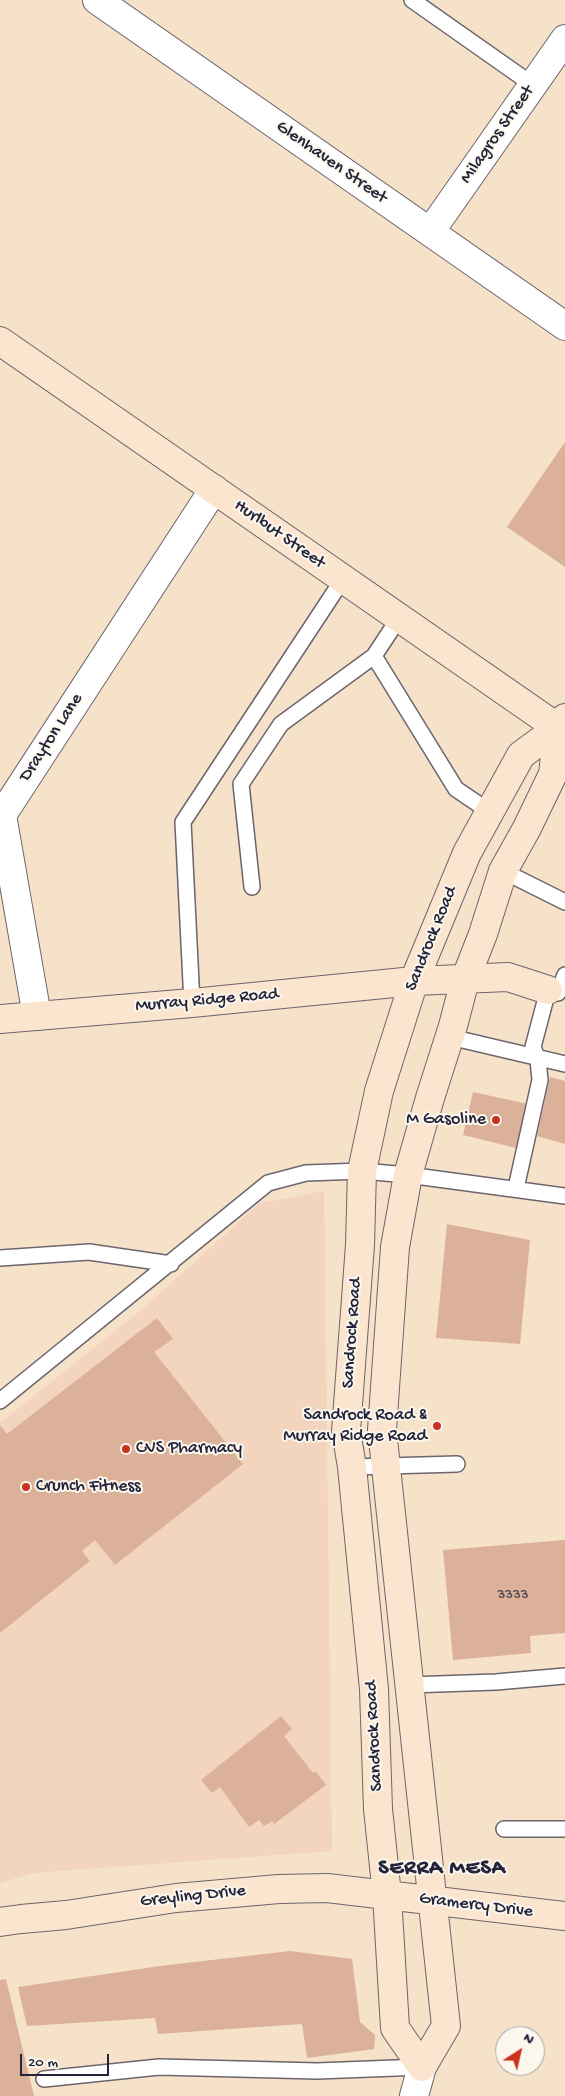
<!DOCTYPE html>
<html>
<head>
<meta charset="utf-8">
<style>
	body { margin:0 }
	#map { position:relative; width:565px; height:2096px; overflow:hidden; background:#f6e1c9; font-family:"Gochi Hand",sans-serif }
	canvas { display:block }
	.north { position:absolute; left:495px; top:2026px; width:50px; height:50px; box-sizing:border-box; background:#fbf7ec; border:1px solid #a4a2a5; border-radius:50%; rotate:35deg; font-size:14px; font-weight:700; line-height:20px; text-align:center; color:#22223b }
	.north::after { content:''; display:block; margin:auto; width:18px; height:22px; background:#c8321e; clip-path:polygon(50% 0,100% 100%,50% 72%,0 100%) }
	.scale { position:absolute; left:20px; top:2054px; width:89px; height:22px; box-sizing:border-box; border:2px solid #22223b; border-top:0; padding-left:6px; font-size:15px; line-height:18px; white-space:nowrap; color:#22223b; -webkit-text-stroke:4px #fbf7ec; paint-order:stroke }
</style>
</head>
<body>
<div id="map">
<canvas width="565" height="2096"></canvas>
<div class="north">N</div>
<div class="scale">20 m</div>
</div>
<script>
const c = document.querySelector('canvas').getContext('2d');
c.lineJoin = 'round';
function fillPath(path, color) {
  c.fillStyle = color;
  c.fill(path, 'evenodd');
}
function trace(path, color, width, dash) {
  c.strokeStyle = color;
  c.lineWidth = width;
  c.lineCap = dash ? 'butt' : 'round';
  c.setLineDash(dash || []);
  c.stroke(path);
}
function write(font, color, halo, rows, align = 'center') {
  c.font = font + ' "Gochi Hand",sans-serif';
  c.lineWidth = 4;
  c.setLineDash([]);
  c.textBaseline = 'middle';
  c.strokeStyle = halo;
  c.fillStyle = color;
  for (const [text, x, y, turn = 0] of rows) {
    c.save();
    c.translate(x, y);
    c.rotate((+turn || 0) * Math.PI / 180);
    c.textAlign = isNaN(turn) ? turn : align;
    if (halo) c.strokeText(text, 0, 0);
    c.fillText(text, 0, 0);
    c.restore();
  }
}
fillPath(new Path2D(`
	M324,1191L332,1851L32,1873L0,1883V1423L139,1312L260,1203Z`), '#f3d4be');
fillPath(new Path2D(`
	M565,442V567L507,527Z
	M550,1077L565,1081V1144L537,1136Z
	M473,1092L528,1104L520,1149L463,1135Z
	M447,1224L530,1240L520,1344L436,1338Z
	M157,1318L173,1339L154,1352L243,1464L115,1565L95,1540L82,1551L90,1561L0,1633V1425L7,1434Z
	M565,1540V1633L530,1636L531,1653L453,1660L443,1550Z
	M281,1716L292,1729L284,1736L313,1773L316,1772L326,1785L274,1824L272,1821L264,1826L259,1820L249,1827L220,1787L212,1793L201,1780Z
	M290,1951L352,1959L360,2022L375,2035L374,2049L307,2058L302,2024L158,2034L155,2018L27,2026L18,1987L160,1966Z
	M6,1979L19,2034L34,2096H0V1980Z`), '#dcb199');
const lane = new Path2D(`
	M412,0L533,85
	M374,656L399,618
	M503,871L565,902
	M252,887L241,784L281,724L374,656L456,789L490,812
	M558,993L565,975
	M192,1003L183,822L343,579
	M450,1037L565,1064
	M516,1188L540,1080L538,1060L533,1047L548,990
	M0,1258L89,1252L171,1264
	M0,1401L268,1183L306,1173L362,1171L408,1175L565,1196
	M352,1467L457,1464
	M409,1685L496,1682L565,1676
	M504,1829H565
	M44,2079L159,2067L317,2071L422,2067`);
const street = new Path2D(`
	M97,0L565,326
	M430,232L565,39
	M37,1016L2,815L214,489
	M414,2096L422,2067`);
const secondary = new Path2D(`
	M0,341L558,728
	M558,728L553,774L527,828L503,871L483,934L465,980L453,1026L430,1098L408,1175L395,1247L382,1430L446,2026L422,2067L395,2028L387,1895L378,1809L374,1689L352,1467L346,1431L360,1245L362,1171L379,1091L414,981L467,853L521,755L558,728L565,718
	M0,1019L192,1003L414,981L508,977L548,990
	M0,1922L21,1919L66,1915L176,1898L279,1889L327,1888L565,1916`);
trace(lane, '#6c656d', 18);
trace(street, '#6c656d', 30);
trace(secondary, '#6c656d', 30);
trace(lane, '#fff', 15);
trace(street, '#fff', 28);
trace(secondary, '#fbe5cf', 28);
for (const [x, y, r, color] of [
	[496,1120,5,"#c8321e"],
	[437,1426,5,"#c8321e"],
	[126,1449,5,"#c8321e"],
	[26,1487,5,"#c8321e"]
]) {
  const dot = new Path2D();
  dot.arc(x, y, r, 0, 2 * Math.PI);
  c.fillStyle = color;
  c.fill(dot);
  trace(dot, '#fbf7ec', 2);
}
write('15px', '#504652', null, [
	["3333",513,1596]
]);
write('18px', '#22223b', '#fbf7ec', [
	["Milagros Street",498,135,-55],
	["Glenhaven Street",331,163,35],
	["Hurlbut Street",279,535,35],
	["Drayton Lane",52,738,-57],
	["Sandrock Road",432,939,-68],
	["Murray Ridge Road",207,1001,-5],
	["Sandrock Road",353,1333,-86],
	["Sandrock Road",375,1736,-93],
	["Greyling Drive",193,1897,-6],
	["Gramercy Drive",476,1906,7]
]);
write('18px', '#22223b', '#fbf7ec', [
	["M Gasoline",486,1120],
	["Sandrock Road &",427,1416],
	["Murray Ridge Road",427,1437],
	["CVS Pharmacy",136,1449,"left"],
	["Crunch Fitness",36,1487,"left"]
], 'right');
c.letterSpacing = '1px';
write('bold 22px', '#22223b', '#fbf7ec', [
	["SERRA MESA",442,1870]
]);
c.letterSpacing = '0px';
</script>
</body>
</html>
